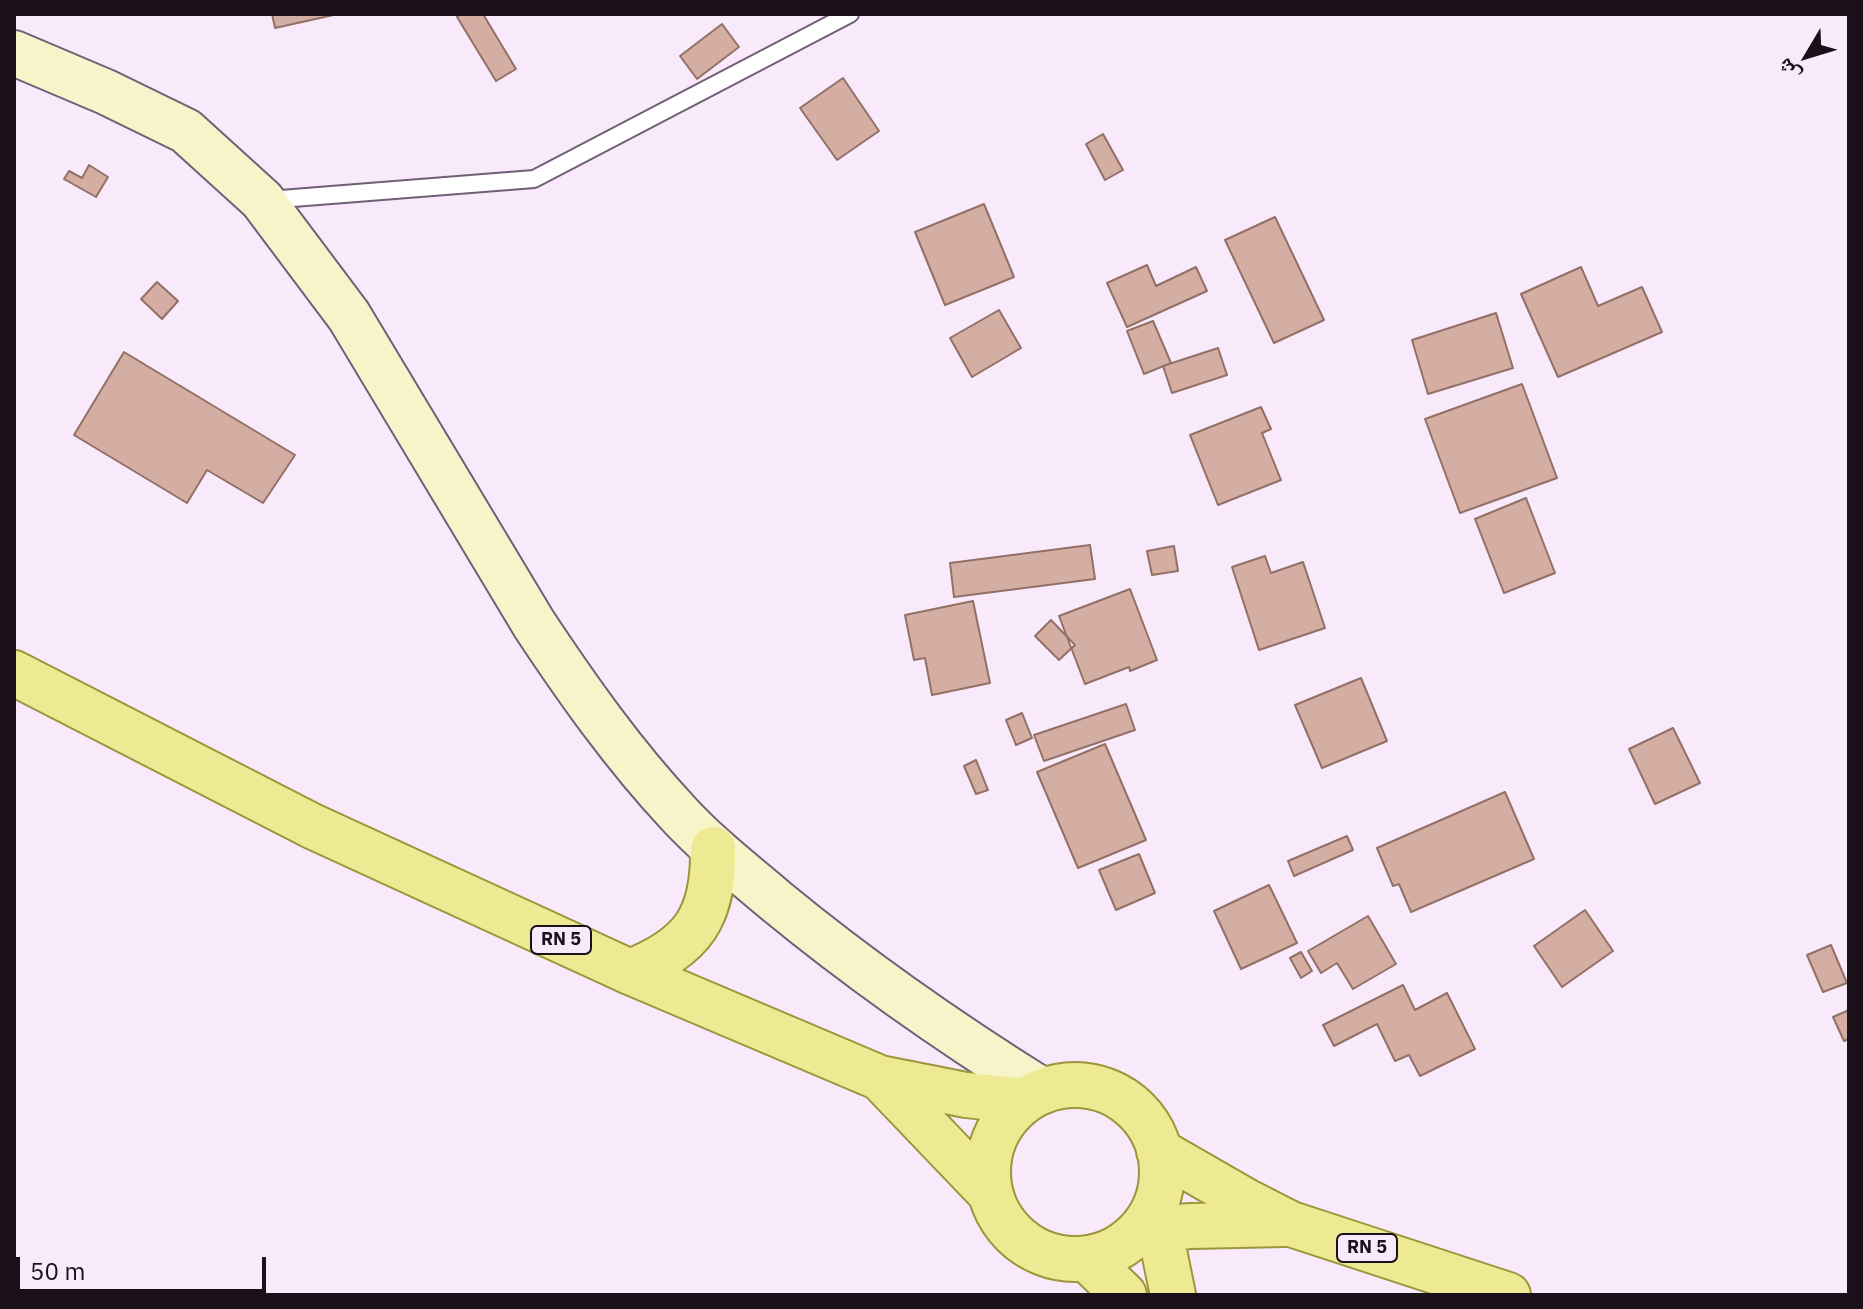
<!DOCTYPE html>
<html>
<head>
<meta charset="utf-8">
<style>
	body { margin:0 }
	#map { position:relative; width:1863px; height:1309px; overflow:hidden; background:#f9eafb; font-family:"IBM Plex Sans","Noto Naskh Arabic",sans-serif }
	canvas { display:block }
	.frame { position:absolute; inset:0; border:16px solid #19101a; pointer-events:none }
	.north { position:absolute; left:1767px; top:16px; width:80px; height:80px; -webkit-text-stroke:6px #f9eafb; paint-order:stroke; rotate:232deg; font-size:22px; font-weight:700; line-height:32px; text-align:center; color:#19101a }
	.north::after { content:''; display:block; margin:auto; width:28px; height:36px; background:#19101a; clip-path:polygon(50% 0,100% 100%,50% 72%,0 100%) }
	.scale { position:absolute; left:16px; top:1257px; width:250px; height:36px; box-sizing:border-box; border:4px solid #19101a; border-top:0; padding-left:10px; font-size:24px; line-height:28px; white-space:nowrap; color:#19101a; -webkit-text-stroke:6px #f9eafb; paint-order:stroke }
</style>
</head>
<body>
<div id="map">
<canvas width="1863" height="1309"></canvas>
<div class="frame"></div>
<div class="north">ش</div>
<div class="scale">50 m</div>
</div>
<script>
const c = document.querySelector('canvas').getContext('2d');
c.lineJoin = 'round';
function fillPath(path, color) {
  c.fillStyle = color;
  c.fill(path, 'evenodd');
}
function trace(path, color, width, dash) {
  c.strokeStyle = color;
  c.lineWidth = width;
  c.lineCap = dash ? 'butt' : 'round';
  c.setLineDash(dash || []);
  c.stroke(path);
}
function write(font, color, halo, rows, align = 'center') {
  c.font = font + ' "IBM Plex Sans",sans-serif';
  c.lineWidth = 6;
  c.setLineDash([]);
  c.textBaseline = 'middle';
  c.strokeStyle = halo;
  c.fillStyle = color;
  for (const [text, x, y, turn = 0] of rows) {
    c.save();
    c.translate(x, y);
    c.rotate((+turn || 0) * Math.PI / 180);
    c.textAlign = isNaN(turn) ? turn : align;
    if (halo) c.strokeText(text, 0, 0);
    c.fillText(text, 0, 0);
    c.restore();
  }
}
const building = new Path2D(`
	M272,14H338L275,28Z
	M461,14H483L516,69L496,81L457,17Z
	M722,24L739,47L697,79L680,56Z
	M843,78L879,131L837,160L800,108Z
	M1103,134L1123,170L1105,180L1086,144Z
	M89,165L108,177L96,197L64,179L69,171L82,178Z
	M984,204L1014,277L945,305L915,232Z
	M1275,217L1324,320L1274,343L1225,240Z
	M1147,265L1156,286L1196,267L1207,291L1127,327L1107,283Z
	M1581,267L1598,306L1642,287L1662,332L1558,377L1521,294Z
	M157,282L178,301L162,319L141,299Z
	M999,310L1021,348L972,377L950,338Z
	M1496,313L1513,368L1428,394L1412,340Z
	M1153,321L1171,363L1144,374L1127,331Z
	M1218,348L1227,375L1172,393L1163,366Z
	M124,352L295,455L263,503L207,470L187,503L74,435Z
	M1522,384L1557,478L1460,513L1425,419Z
	M1261,407L1271,429L1262,433L1281,480L1218,505L1190,435Z
	M1526,498L1555,573L1504,593L1475,519Z
	M1090,545L1095,579L954,597L950,563Z
	M1174,546L1178,571L1152,575L1147,551Z
	M1265,556L1271,573L1303,562L1325,628L1259,650L1232,567Z
	M1130,589L1157,660L1130,671L1129,667L1085,684L1059,616Z
	M973,601L990,683L932,695L925,658L914,660L905,615Z
	M1051,620L1075,645L1059,660L1035,636Z
	M1361,678L1387,741L1322,768L1295,705Z
	M1126,704L1135,730L1044,761L1034,735Z
	M1022,713L1032,738L1016,745L1006,720Z
	M1673,728L1700,783L1655,804L1629,749Z
	M1105,744L1146,840L1078,868L1037,772Z
	M976,760L988,790L976,794L964,766Z
	M1505,792L1534,859L1411,912L1399,884L1393,886L1377,848Z
	M1347,836L1353,850L1294,876L1288,861Z
	M1139,854L1155,893L1116,910L1099,870Z
	M1269,885L1297,943L1241,969L1214,911Z
	M1585,910L1613,951L1562,987L1534,946Z
	M1368,916L1396,964L1353,989L1337,963L1321,973L1308,951Z
	M1831,945L1847,983L1823,992L1807,955Z
	M1301,952L1312,971L1301,978L1290,958Z
	M1403,985L1415,1010L1447,993L1475,1049L1420,1076L1409,1055L1395,1061L1377,1024L1334,1046L1323,1025Z
	M1849,1010V1039L1844,1041L1833,1017Z`);
fillPath(building, '#d4aea3');
trace(building, '#937066', 2);
const lane = new Path2D(`
	M268,200L534,179L850,14`);
const secondary = new Path2D(`
	M14,53L106,92L186,131L262,200L349,316L534,624C577,689 623,754 677,812C707,845 742,872 776,901C861,971 950,1033 1043,1091`);
const primary = new Path2D(`
	M14,673L312,826L630,972L880,1078L966,1095L1024,1101
	M630,972C693,947 714,917 713,849
	M880,1078L991,1194
	M988 1172a87 87 0 1 1 174 0a87 87 0 1 1-174 0Z
	M1159,1151L1246,1201L1291,1224L1508,1295
	M1155,1207L1173,1295
	M1141,1230L1191,1226L1285,1224
	M1087,1259L1124,1295`);
trace(lane, '#735e77', 20);
trace(secondary, '#735e77', 48);
trace(primary, '#9c953b', 48);
trace(lane, '#fff', 16);
trace(secondary, '#f7f4ca', 44);
trace(primary, '#eeea94', 44);
for (const [x, y, w] of [
	[561,940,60],
	[1367,1248,60]
]) {
  const box = new Path2D();
  box.roundRect(x - w / 2, y - 14, w, 28, 6);
  c.fillStyle = '#f9eafb';
  c.fill(box);
  trace(box, '#19101a', 2);
}
write('bold 18px', '#19101a', null, [
	["RN 5",561,940],
	["RN 5",1367,1248]
]);
</script>
</body>
</html>
